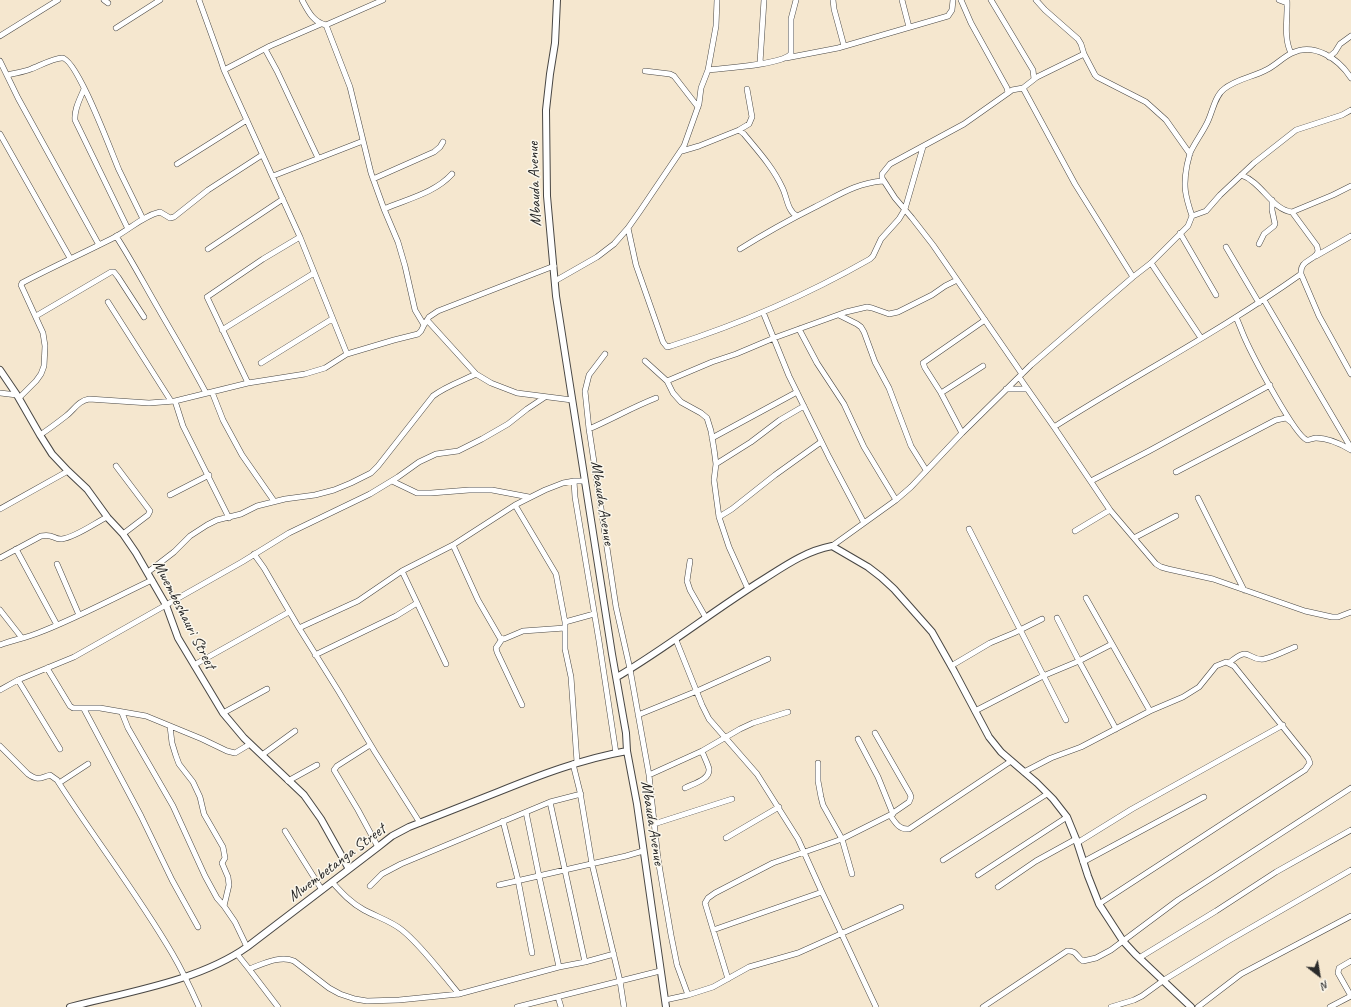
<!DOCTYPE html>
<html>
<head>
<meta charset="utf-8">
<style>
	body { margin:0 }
	#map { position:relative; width:1351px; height:1007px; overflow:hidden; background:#f5e7cf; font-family:Caveat,sans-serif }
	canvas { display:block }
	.north { position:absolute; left:1299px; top:955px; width:40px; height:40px; -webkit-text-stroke:3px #fbf7ec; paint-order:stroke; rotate:149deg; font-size:11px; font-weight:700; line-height:16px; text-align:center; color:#2b2b2b }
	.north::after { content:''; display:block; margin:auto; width:14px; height:18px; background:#2b2b2b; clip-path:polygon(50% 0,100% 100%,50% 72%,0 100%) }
</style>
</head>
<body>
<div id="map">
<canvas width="1351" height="1007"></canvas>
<div class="north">N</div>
</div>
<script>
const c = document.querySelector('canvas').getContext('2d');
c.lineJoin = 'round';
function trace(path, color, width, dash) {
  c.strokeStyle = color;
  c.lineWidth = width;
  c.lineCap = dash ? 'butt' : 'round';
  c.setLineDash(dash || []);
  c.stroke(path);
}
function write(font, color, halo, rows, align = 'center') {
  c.font = font + ' Caveat,sans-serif';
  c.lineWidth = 3;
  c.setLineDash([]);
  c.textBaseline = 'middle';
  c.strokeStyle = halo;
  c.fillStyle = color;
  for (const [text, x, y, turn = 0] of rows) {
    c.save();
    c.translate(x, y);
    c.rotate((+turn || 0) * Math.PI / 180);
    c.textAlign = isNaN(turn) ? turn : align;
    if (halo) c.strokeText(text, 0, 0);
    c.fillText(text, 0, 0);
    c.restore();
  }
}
const minor = new Path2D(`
	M104,0L108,3
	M199,0L220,58L224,70L300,237L347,354
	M302,0C308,11 313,22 326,25L383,0
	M833,0L834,9L844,46
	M902,0L909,27
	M961,0L971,23L1007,88L1008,93L964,124L890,164L882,174V178L895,198L912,218L933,245L1022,374
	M991,0L1033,70L1034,79
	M1036,0L1045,10L1078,39L1081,44L1084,54
	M1279,0L1287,3
	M1287,0C1288,17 1283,37 1291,53
	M326,25L350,87L371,173L384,209L398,242L405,266L415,310L424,325
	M116,28L160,0
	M0,36L58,0
	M265,49L277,71L318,158
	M1329,57L1335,52L1340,44L1351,36
	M786,58L838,48L948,16L952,10L953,0
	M0,61L18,98L99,245
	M760,63L764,0
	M224,70L270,46L321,24
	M708,70C724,68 781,65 791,54V19L796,0
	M645,71L670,74L674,76L698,107
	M8,75C15,73 24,72 31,69C39,66 54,58 62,58C77,58 112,154 119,170C127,186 135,203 143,219
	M1023,88L1075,184L1133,277
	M84,89C80,99 74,109 75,120L128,229
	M1008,93L1012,90L1023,88L1037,77L1084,54L1095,75L1097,77L1146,102L1166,120L1190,154
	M739,130L744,134C757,150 773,167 782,187C787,196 787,211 797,216
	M0,134L70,258
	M682,151L699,146L739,130L749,124L752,117L747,89
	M177,164L247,120
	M1241,175C1262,182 1272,210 1292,212L1317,246L1318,251L1317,254C1310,262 1300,261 1301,274L1319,316L1351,374
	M273,176L363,141
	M373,179L434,152L440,147L443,142
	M384,209C407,199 435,193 452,174
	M1292,212L1333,195L1351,186
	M1192,216C1185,195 1183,186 1187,165C1188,161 1189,157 1190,153C1195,142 1203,132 1208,121C1213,110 1215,96 1224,89C1236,79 1253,77 1266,70C1275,66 1283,57 1292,53C1314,42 1339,59 1351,78
	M628,228L636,265L663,342L667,347L671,346C740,324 807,295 870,259L873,256L881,239L899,219L905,209L923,147
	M1180,233L1216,295
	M116,236C131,259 144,284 158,308C174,336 191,364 206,393
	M1259,244L1264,234L1274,226L1275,224L1272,210V200
	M1226,247L1259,303
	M208,249L283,199
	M740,249C764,234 789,220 815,207C839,195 856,183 883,181
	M1316,256L1351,236
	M1151,263L1201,338
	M555,281L597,257L614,244L628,228L640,211L684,146L699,104L701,88L708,70L716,26L717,0
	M1264,300L1351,448
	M108,302L171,401
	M763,312L789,376L829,457L864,523
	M839,315L857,324L861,327L864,332L875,362L889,388L911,446L926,470
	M36,316L111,272H114L118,277L144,317
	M1236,317C1240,326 1243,335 1247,343C1254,358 1295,436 1307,440C1310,440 1313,438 1316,438C1329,438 1341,444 1351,450
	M427,320L476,374L491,383L517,393L572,400
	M799,329L817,363L844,404L864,447L896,500
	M222,330L314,273
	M605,354L589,375L585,391L589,429L616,607L630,669L649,775L658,859L671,935L677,965L688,995
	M645,361L667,381L673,393L681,402L701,413L707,418L711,431L714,449L716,464L714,480L719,517L729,547L748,589
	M261,363L332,319
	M1019,377L1054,427L1110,510L1156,564L1161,567L1168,569L1213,579L1305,611L1332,617H1338L1351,612
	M667,381L712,362L736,354L774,338L846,312L867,307L872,308L889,314L898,312L932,295L945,286L957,280
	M248,383L207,297L263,259L300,237
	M1006,389H1026
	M212,392L223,420L242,455L274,501
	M0,393L17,395
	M941,393L983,366
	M19,398L36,381L41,374L44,366L45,346L43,333L21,285L22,283C52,267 84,253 115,237C130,229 143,216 160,212L170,218L174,217L208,190L262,155
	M175,401L183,426L229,518
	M1054,427C1136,375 1222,330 1301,274
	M589,429C612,419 633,407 656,398
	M962,433L941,393L925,368L923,363L985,320
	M40,435C49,429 57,423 66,416C74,410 78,401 89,399L149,403L175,401L248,383L305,374L325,368L347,354L394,340L418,334L421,331L424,325L429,317L438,311L554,266
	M712,438L797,392
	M716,464L751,442L780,420L804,406
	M116,466L150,511L148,515L123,534
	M1176,472L1276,420L1286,418L1291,422
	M392,481L417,493H431L469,490H492L529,497
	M574,481L575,497L599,641L616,753
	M1091,481L1149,451L1270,385
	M170,495L209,475
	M1198,498L1244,590
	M515,505L556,574L565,622V649L571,677L577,762
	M0,509L68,471
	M719,517L732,509L775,475L821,442
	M969,529L1066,720
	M1075,531L1110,510
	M1134,538L1176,516
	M453,545L478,600L500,638L504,639L523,631L565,628
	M832,546L896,500L911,487L962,433L1031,365L1133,277L1151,263L1188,226L1192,216L1206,211L1220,195L1254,163L1296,130L1342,115L1351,110
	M16,549L57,625
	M254,554L264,568L299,628L339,692L375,752L420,823
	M0,558L41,536C54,533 53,540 62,539C76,537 95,523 107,517
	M690,561L687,581L690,590L706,618
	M57,564L79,615
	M402,571L446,664
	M148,572L174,552L190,536L207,525L217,520L241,514L257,506L285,499L315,495L334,490L351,483L371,473L378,466L433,396C446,386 462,381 476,374
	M1086,598L1150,711
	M0,610L22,638
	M1057,618L1079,661L1116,729
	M565,622L594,614
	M299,628L358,601L402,571L453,545L515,505L545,490L563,483L574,481H585
	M502,639L496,648L497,652L522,705
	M676,640L702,705L709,719L757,774L798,839L821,890L876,1007
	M0,645C12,640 26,638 38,633C77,618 114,598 152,580
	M315,655L396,616L417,603
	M1229,663C1251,644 1246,661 1264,659C1274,657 1285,651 1295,647
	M194,665L289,612
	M951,666L990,643L1014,633L1042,619
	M47,668L70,706L73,708H100L146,716L202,739L227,751L235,753L250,744
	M18,680L60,749
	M0,690L18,680L74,657L242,562L289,533L370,494L398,477L419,462L436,454L458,451L482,439L508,424L527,409L545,397
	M84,709L141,816L172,880L198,927
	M975,711L1043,676L1079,661L1112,644
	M122,713L128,728L173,806L205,876L217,898L224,906L235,922L247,947
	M223,713L267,689
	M638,715L697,691L768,659
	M170,726L172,743L176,756L179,764L193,782L200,797L204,814L223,847L225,858L222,863L228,877L229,885L224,906
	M858,739L878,777L893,814
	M370,745L337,766L334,770L358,810L378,847
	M0,746L28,774C38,781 40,778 50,775L57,780C94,838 137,893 172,953C182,970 191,989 199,1007
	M262,755L295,731
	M818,763V781L821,797L823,805L842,839L852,874
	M573,764L580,792L592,864L620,981L624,1007
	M1024,772L1051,758L1081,747L1150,711L1183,697L1199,687L1216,666L1226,662L1234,666L1308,758L1310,763L1305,770L1099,904
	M649,775L702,751L740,729L753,723L788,712
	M288,781L317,765
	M59,783L88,764
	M685,788C692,784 710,780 709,769C708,764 704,757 702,751
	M550,802L585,962
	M526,812L539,876L559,967
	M890,815C895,822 899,830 909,829L1011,761
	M503,821L518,880L532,953
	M654,824L732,799
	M285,831L322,890
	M726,838L779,807
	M1077,843L1132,809L1283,725
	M943,860L1047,794
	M1083,862L1204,797
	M978,875L1067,817
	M332,882C342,893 351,903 364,910C377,917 391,921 402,930C422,946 442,974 459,994
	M499,885L626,856L643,851
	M370,886L382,874L401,864L550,802L581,794
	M998,887L1036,861L1076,839
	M713,930L822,892
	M237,954L249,969L278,1007
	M1139,958L1216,911L1276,872L1351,830
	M249,969C263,964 280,955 294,961L329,988L340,994L355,999L367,1001L399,1000L459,994L559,967L585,962L614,954
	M728,979L705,903L708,898L715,893L773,863L842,839L890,815L909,802L911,797L910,794L875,733
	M1351,996L1338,973L1339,968L1351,961
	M558,997L561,1007
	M665,1000L688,995L713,987L749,967L798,953L901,907
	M517,1007L660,971
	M983,1007L1067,951C1077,950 1076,957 1083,961L1096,958L1111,950L1178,900L1351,788
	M1111,1007L1134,1000L1142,996L1164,980L1228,941L1351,870
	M1198,1007L1241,974L1351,916
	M1330,1007L1351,996`);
const tertiary = new Path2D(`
	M557,0L555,43L550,74L546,110L547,196L556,296L612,654L626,733L627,751L637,804L666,1007
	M0,370L17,395L40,435L52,454L68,471L87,489L108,518L123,534L136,553L166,605L178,638L223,713L244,738L304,795L321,819L349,869
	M617,677C668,647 714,610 764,579C786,565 806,551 832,546L868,567L881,577L894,589L932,632L954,671L989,737L1001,752L1037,783L1053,799L1067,817L1076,839L1088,876L1099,904L1123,941L1135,954L1191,1007
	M70,1007C127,992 199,981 247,947L378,847L392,836L409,827C439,815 468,804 498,792C540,775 582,759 627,751`);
trace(minor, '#494744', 6);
trace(tertiary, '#494744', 8);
trace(minor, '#fff', 5);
trace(tertiary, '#fff', 6);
write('16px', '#2b2b2b', '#fbf7ec', [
	["Mbauda Avenue",535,184,-92],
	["Mbauda Avenue",602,503,81],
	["Mwembeshauri Street",184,615,63],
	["Mbauda Avenue",652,823,81],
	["Mwembetanga Street",337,863,-37]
]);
</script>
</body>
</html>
